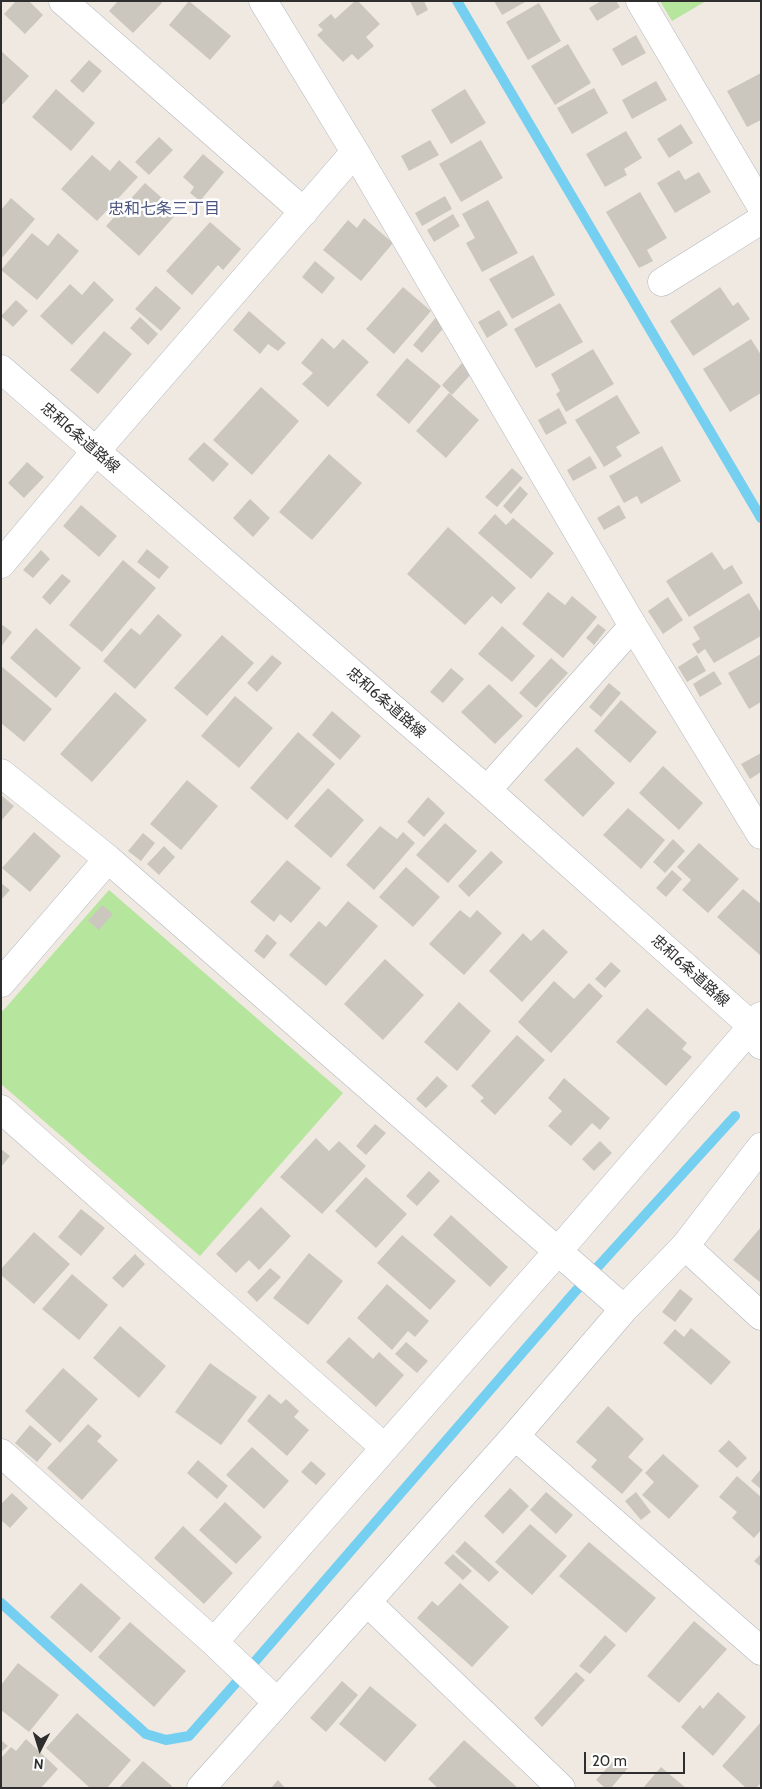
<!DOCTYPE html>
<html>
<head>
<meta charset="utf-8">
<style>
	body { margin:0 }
	#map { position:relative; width:762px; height:1789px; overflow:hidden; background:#efe9e1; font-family:Cabin,sans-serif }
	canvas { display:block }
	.frame { position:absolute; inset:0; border:2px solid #2e2e2e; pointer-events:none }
	.north { position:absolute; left:15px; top:1724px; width:50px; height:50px; -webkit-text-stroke:4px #fff; paint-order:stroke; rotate:185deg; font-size:14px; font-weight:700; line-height:20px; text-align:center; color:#2e2e2e }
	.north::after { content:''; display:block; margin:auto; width:18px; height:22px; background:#2e2e2e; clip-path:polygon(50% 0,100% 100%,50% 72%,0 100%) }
	.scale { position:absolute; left:584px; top:1752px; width:101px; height:22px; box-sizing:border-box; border:2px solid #2e2e2e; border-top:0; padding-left:6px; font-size:15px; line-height:18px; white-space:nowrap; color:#2e2e2e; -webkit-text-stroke:4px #fff; paint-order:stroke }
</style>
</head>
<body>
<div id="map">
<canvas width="762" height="1789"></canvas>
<div class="frame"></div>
<div class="north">N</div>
<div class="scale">20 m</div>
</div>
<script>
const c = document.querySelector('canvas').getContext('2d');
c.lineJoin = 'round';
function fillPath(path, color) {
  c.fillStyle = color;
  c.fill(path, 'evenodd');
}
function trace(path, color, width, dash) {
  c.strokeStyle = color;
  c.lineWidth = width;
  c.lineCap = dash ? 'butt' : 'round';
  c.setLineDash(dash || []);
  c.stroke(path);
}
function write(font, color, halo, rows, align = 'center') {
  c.font = font + ' Cabin,"Noto Sans JP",sans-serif';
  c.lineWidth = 5;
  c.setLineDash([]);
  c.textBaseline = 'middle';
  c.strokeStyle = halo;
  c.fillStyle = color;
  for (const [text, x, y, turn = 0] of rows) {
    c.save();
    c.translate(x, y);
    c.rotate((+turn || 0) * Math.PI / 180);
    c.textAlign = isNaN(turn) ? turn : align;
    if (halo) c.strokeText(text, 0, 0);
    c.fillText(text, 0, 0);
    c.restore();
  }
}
fillPath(new Path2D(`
	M660,1H706L672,21Z
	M109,890L343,1093L200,1256L1,1084V1013Z`), '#b6e59e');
trace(new Path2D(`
	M457,1L761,518
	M1,1603L146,1734L166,1740L189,1736L258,1658L573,1294L735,1116`), '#75cff0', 10);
fillPath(new Path2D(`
	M16,1H29L43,15L25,34L4,14Z
	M118,1H160L162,3L133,33L109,11Z
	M189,1L231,36L210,60L169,25Z
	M355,1H358L380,24L366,37L374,46L358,60L352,54L343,62L317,35L323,30L318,25L331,14L335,19Z
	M410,1H424L428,10L417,16Z
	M494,1H527L502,15Z
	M601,1H616L620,7L597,21L589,8Z
	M539,3L561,41L528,60L506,22Z
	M636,35L646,53L622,66L612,49Z
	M568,44L591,83L555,105L531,66Z
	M1,51L29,76L1,106Z
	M89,60L102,71L83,93L70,81Z
	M761,73V120L747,127L727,91Z
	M656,81L667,100L632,119L622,100Z
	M594,88L608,113L572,134L557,108Z
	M56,89L95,123L71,151L32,117Z
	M465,89L486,123L451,144L431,110Z
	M681,124L693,143L669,158L657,139Z
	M626,131L642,158L624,169L627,175L605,187L586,154Z
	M159,137L173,150L149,175L135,162Z
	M430,140L439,155L409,171L401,156Z
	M481,140L503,178L461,202L439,164Z
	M203,154L224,172L200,201L190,193L194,187L183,177Z
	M92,155L110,171L119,160L138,177L97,221L61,189Z
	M679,170L685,180L699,172L711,192L675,213L657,183Z
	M145,183L178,212L139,256L106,226Z
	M640,192L667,238L647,250L653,261L639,268L606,212Z
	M445,196L452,209L422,226L415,213Z
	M11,198L35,219L1,259V210Z
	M488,200L518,253L482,272L466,243L475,238L462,214Z
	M453,214L460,226L434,242L427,230Z
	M364,218L393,243L361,281L323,250L348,220L357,228Z
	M210,222L241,249L223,270L218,265L192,295L166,271Z
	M32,233L48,246L58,233L79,251L37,300L1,270Z
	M533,255L555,295L512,319L489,279Z
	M315,261L335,278L322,294L302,277Z
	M94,281L114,300L72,345L40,316L70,284L82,295Z
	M156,286L181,308L161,331L135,309Z
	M403,287L431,311L394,354L366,329Z
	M720,287L733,306L738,302L750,319L693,356L670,321Z
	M16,300L28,311L13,327L1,316Z
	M560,303L583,342L536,368L514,329Z
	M499,310L508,325L487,338L478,322Z
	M249,311L286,343L278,351L268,344L260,354L233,330Z
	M437,316L447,324L422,353L413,345Z
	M140,317L158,334L148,345L130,328Z
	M104,331L132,354L98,394L70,370Z
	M322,338L334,349L343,339L369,362L328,407L302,384L313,373L301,363Z
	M751,339L761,355V393L730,412L703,369Z
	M593,349L614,384L566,412L556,394L560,391L551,374Z
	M407,358L441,386L409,424L376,395Z
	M463,362L473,372L452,395L442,385Z
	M261,387L299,421L252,475L213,440Z
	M449,393L479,420L446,458L416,431Z
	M617,395L640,433L616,447L622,456L604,467L575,420Z
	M559,408L567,423L546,435L538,420Z
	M204,442L229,464L213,482L188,459Z
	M662,446L681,481L641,504L637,496L624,503L609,476Z
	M329,454L362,483L312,540L279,512Z
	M590,456L597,468L573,481L567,470Z
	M27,462L44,477L24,498L8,483Z
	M512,468L523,478L497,507L485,497Z
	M520,486L528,494L511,514L503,506Z
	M250,499L270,518L253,537L233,518Z
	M81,505L117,536L99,557L63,526Z
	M619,505L626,518L604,530L597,518Z
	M495,514L506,525L513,518L554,553L531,579L478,533Z
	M448,527L516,588L501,604L492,596L465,625L407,574Z
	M147,549L169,567L159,579L137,562Z
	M41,550L50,559L33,578L23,570Z
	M712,552L724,570L732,565L743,583L689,617L666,581Z
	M123,560L156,588L102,652L69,625Z
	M62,574L71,581L50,605L42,597Z
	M548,592L565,605L572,596L597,617L563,658L522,624Z
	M749,593L761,613V636L714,663L705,649L698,654L692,644L700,639L693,627Z
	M668,597L683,620L663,634L648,611Z
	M158,614L182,635L135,689L103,661L131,628L140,635Z
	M1,624L12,632L1,647Z
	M598,624L606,630L594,645L586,638Z
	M502,626L535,656L512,682L478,654Z
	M36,628L81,668L56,698L10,658Z
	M222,635L254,663L207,716L174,688Z
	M761,654V702L749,709L728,673Z
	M272,655L282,663L257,692L247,683Z
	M697,655L706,671L687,682L678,667Z
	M551,658L568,673L536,708L519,693Z
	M1,666L52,709L24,742L1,723Z
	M451,668L464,679L443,703L430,692Z
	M714,671L722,684L700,697L693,684Z
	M609,683L621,693L601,717L589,707Z
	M489,684L523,716L495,744L461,712Z
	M115,692L147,720L92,782L60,754Z
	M235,696L273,728L239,768L201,736Z
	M621,700L657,732L630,763L594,731Z
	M332,711L361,736L340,760L312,735Z
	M298,732L335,764L287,820L250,788Z
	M577,747L615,783L583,817L544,780Z
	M761,753V772L750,779L741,764Z
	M663,766L703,803L679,830L639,793Z
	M187,780L218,806L181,850L150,824Z
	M328,788L364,820L331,858L294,826Z
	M1,795L14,806L1,821Z
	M428,797L445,813L424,837L407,822Z
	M628,808L665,840L641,869L603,835Z
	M445,823L477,851L448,883L416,855Z
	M380,826L397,839L403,832L415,843L374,890L346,865Z
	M34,832L61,856L30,892L2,868Z
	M143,833L155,843L141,861L128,851Z
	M673,839L685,851L665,873L653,862Z
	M699,843L739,879L708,913L682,890L691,880L677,867Z
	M164,846L175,857L159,875L147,864Z
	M491,851L503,862L469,897L458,886Z
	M287,860L321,888L291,923L280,914L274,922L250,902Z
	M406,867L440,897L413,927L379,897Z
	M672,870L682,879L666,897L656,888Z
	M1,883L10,890L1,900Z
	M743,889L761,904V956L717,917Z
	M348,901L378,926L326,986L289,955L319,921L326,927Z
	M102,905L113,914L99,930L88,921Z
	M460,910L470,918L477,910L502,933L464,975L429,944Z
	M543,929L568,952L522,1002L489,971L523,933L531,941Z
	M267,934L277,943L264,959L254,951Z
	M385,959L424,995L383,1040L344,1004Z
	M611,962L621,971L605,988L595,979Z
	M554,981L574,999L589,983L603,996L551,1053L518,1022Z
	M459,1002L491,1031L457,1071L424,1042Z
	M647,1008L687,1043L682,1049L692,1057L666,1086L616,1042Z
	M517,1035L545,1060L495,1115L480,1101L484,1098L471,1086Z
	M437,1076L448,1086L426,1108L416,1099Z
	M564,1078L610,1118L600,1130L592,1123L571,1146L548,1126L562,1111L548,1098Z
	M375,1124L386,1133L366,1155L356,1146Z
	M316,1138L329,1151L339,1141L366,1166L322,1214L280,1177Z
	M600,1141L612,1153L594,1171L582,1159Z
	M1,1149L10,1156L1,1167Z
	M429,1171L440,1181L417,1206L406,1196Z
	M366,1177L407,1214L376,1248L335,1211Z
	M261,1207L291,1236L259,1270L249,1260L236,1273L216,1254Z
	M81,1209L105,1228L81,1256L58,1237Z
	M451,1215L508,1267L490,1287L433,1235Z
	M761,1227V1283L733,1260Z
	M34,1232L70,1264L34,1304L1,1275V1269Z
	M402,1235L456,1281L430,1310L377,1263Z
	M309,1253L343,1281L308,1325L273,1298Z
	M135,1254L145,1264L123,1288L112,1278Z
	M270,1268L281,1277L257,1302L247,1292Z
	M72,1274L108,1305L79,1340L42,1309Z
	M387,1284L429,1321L415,1337L408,1331L392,1350L357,1318Z
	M680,1289L693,1299L675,1322L662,1312Z
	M120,1326L166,1366L139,1398L93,1358Z
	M691,1328L731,1362L711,1385L663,1343L675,1329L684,1337Z
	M349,1337L373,1359L379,1352L404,1375L376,1407L326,1362Z
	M406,1342L428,1361L417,1373L395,1354Z
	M210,1363L257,1397L221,1445L175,1412Z
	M63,1368L98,1399L60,1443L25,1411Z
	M269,1394L281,1404L286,1399L299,1411L294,1417L309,1430L287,1456L247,1421Z
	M608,1406L644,1439L628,1457L643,1470L622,1494L591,1467L597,1460L576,1442Z
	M88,1424L102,1436L97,1441L118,1460L82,1500L47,1468Z
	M30,1425L52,1444L37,1462L15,1443Z
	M729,1440L747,1458L737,1468L718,1451Z
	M252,1447L289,1481L264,1509L226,1475Z
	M663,1454L699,1486L669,1519L642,1495L654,1482L645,1473Z
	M198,1460L228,1486L217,1499L187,1473Z
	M311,1461L326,1474L316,1485L301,1472Z
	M761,1469V1489L751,1481Z
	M737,1476L761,1497V1530L754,1538L732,1518L737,1512L719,1497Z
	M510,1488L529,1506L503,1534L484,1516Z
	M546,1492L573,1515L556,1534L530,1510Z
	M636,1492L651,1512L641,1520L625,1501Z
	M12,1493L28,1508L10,1528L1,1520V1504Z
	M225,1502L262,1537L236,1564L199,1530Z
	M530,1524L567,1556L532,1595L495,1562Z
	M183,1526L233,1573L204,1604L154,1558Z
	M465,1541L499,1572L489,1582L455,1552Z
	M589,1542L656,1598L626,1633L559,1576Z
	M453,1554L472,1571L463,1580L444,1563Z
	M761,1554V1567L754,1561Z
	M81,1583L121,1618L91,1653L50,1617Z
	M460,1583L509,1627L472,1667L417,1618L432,1601L438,1606Z
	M694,1621L727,1649L679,1703L647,1676Z
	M130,1622L186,1671L154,1707L98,1657Z
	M605,1635L616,1645L590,1674L579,1666Z
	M18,1663L59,1695L29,1732L1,1710V1685Z
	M576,1672L585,1680L542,1727L534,1718Z
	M342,1681L358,1695L326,1732L310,1718Z
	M370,1686L417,1725L385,1762L339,1724Z
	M718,1692L746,1717L713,1756L681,1727L700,1705L703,1709Z
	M77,1713L131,1760L107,1788H90L46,1748Z
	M761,1722V1783L756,1788H746L722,1766Z
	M26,1739L58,1769L41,1788H1V1758L11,1747L16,1751Z
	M1,1740L8,1746L1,1752Z
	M464,1740L518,1788H438L428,1779Z
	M616,1758L628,1768L611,1788H605L596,1780Z
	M143,1761L172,1786L171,1788H119Z
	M661,1767L686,1788H643Z
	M278,1780L285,1788H271Z`), '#cbc7bf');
const minor = new Path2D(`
	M63,1L304,212
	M263,1L355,152L633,626L761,835
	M640,1L761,206
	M662,282L761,220
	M1,369L487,790L752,1026L761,1045
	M1,564L95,452L355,152
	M1,773L108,859L624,1309
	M487,790L633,626
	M1,983L108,859
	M1,1109L385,1448
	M685,1246L761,1316
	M515,1436L761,1651
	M1,1453L214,1642L277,1702
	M367,1602L561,1788
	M214,1642L558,1251L761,1016
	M201,1788L515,1436L624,1309L685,1246L761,1147`);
trace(minor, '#b4b7c1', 29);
trace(minor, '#fff', 28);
write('15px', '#2e2e2e', '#fff', [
	["忠和6条道路線",80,438,41],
	["忠和6条道路線",386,703,41],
	["忠和6条道路線",690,971,42]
]);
write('16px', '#4d5680', '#fff', [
	["忠和七条三丁目",164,209]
]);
</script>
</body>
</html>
